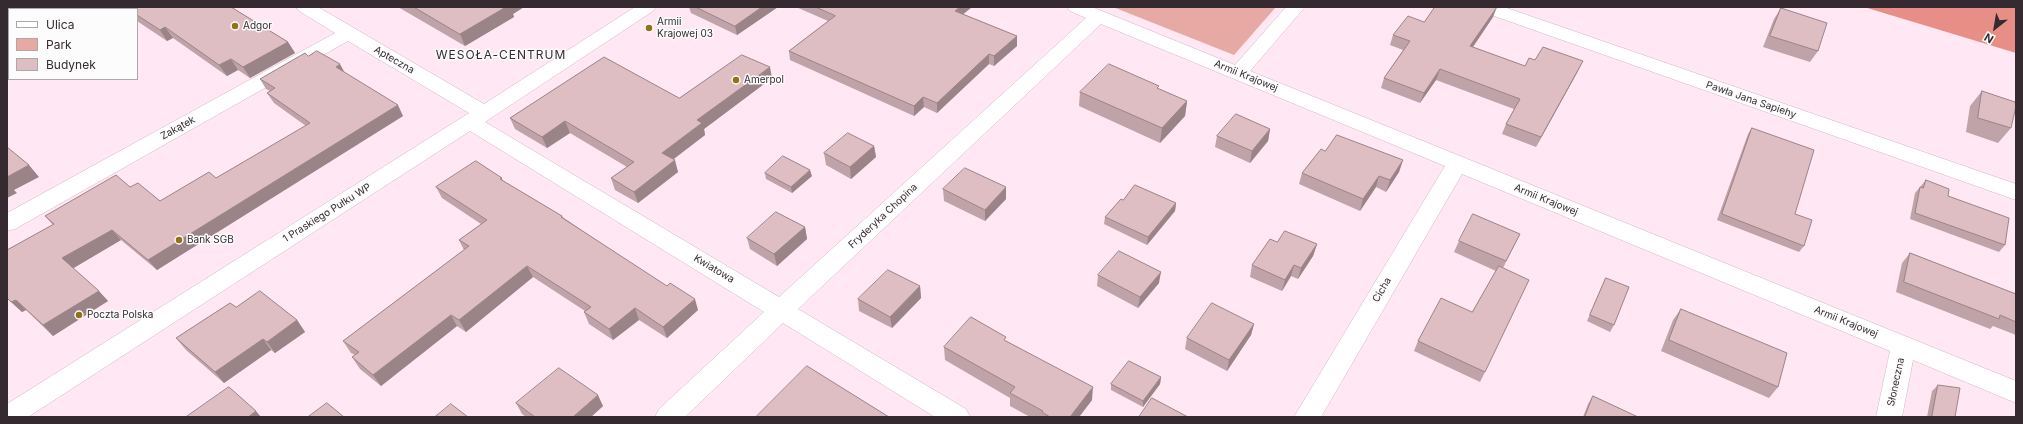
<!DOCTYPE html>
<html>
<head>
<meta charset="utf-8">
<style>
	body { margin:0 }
	#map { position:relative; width:2023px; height:424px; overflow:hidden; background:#ffe7f4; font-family:Inter,sans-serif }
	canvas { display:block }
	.frame { position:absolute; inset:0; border:8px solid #352a30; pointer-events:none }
	.legend { position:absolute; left:8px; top:8px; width:130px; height:72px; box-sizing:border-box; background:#fcfcfc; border:1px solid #aca8aa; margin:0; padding:5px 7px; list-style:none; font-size:12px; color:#352a30 }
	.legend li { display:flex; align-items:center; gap:8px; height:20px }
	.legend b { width:20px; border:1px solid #aca8aa }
	.north { position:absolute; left:1975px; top:8px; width:40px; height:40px; -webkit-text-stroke:3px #fcfcfc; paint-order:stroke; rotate:211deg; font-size:11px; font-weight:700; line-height:16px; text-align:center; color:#352a30 }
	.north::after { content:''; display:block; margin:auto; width:14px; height:18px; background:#352a30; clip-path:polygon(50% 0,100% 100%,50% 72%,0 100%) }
</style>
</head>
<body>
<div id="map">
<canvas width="2023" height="424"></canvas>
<div class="frame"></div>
<ul class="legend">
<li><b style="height:5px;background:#fff"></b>Ulica</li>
<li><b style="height:11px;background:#e7a9a3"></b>Park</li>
<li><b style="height:11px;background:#debdc3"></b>Budynek</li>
</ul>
<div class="north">N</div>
</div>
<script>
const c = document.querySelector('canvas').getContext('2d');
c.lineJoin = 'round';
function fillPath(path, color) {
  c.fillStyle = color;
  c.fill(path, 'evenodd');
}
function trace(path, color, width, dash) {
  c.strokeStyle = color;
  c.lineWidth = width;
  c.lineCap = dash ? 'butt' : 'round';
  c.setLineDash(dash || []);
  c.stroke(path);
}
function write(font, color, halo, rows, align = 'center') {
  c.font = font + ' Inter,sans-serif';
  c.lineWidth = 3;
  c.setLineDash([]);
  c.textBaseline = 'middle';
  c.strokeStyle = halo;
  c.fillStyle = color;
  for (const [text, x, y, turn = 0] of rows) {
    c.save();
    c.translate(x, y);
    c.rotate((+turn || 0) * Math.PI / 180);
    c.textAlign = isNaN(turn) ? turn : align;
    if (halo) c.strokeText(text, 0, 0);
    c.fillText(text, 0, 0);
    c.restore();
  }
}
fillPath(new Path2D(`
	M1113,7H1276L1234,55Z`), '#e7a9a3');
fillPath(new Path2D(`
	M1864,7H2016V53Z`), '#e78f87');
const minor = new Path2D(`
	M296,7H318L484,104L635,7H656L653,11L485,122L779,297L1086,18L1070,11L1067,7H1092L1235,65L1286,7H1305L1250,71L2016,381V403L1913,360L1902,417H1876L1890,351L1462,174L1321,417H1294L1445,166L1101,24L798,309L966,409L970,417H935L783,323L685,417H655L659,409L764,312L470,131L28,417H7V404L469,113L348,41L15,229L7,231V213L335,33L299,11Z
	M1477,7H1504L2016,184V200L1480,11Z`);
trace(minor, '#d1b5c5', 1);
fillPath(minor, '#fff');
fillPath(new Path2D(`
	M117,7H231L288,42L295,53L250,78L238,70L227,76L173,38L167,41L137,21V9H120Z
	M398,7H524L513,14L514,17L465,46Z
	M689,7H778L737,35L691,13Z
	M796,7H972L963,14L1017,36V46L994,66L989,64L937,113L924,107L914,116L790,60L789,51L828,21Z
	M1781,8L1818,51L1810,62L1763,47L1774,19Z
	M1493,17L1473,47L1525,66L1578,71L1536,147L1502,134L1506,124L1514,109L1436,80L1420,103L1381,88L1384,78L1403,50L1390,45L1393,35L1424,22Z
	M308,56L344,72L403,116L157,270L121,240L73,268L108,301L53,336L26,310L22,312L7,298V250L53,225L45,216L130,187L160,201L216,178L306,126L274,103L267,93L270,91L266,89L260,79Z
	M772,78L704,129L705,135L673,159L678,172L638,203L615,190L611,178L627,167L570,133L547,148L515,129L510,118L679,98Z
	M1159,89L1187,101L1185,116L1160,143L1079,106L1080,92Z
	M1982,91L2011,128L1998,143L1966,132L1970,106Z
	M1752,128L1795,214L1804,246L1799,252L1717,220L1748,134Z
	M1270,129L1268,141L1250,163L1215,147L1217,136Z
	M874,146L876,157L851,179L826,165L824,153Z
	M1325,151L1403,160L1399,172L1386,192L1376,187L1360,211L1299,184L1302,173Z
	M765,173L812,176L792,193L766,179Z
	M502,178L503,181L562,216L564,218L698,310L667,338L639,320L613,340L589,324L584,312L585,311L533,277L466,332L457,326L381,386L360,369L352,357L355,355L351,353L343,341L464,250L459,240L481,224L442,198L436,187Z
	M1926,180L1948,196L2005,245L1999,252L1910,219L1915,193Z
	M943,189L1006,199L985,221L944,201Z
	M1123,200L1176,203L1175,211L1147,245L1104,224L1105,217Z
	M805,227L807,239L777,266L750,249L747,238Z
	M1520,234L1503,268L1485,372L1480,382L1414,351L1418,341L1472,312L1496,271L1454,252L1459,241Z
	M1277,242L1317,244L1313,256L1298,279L1291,276L1282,291L1250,277L1252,265Z
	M1910,253L2016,294V335L1993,326L1990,329L1896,292L1902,263Z
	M1098,275L1159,283L1138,308L1097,286Z
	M1606,278L1614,325L1610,332L1587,321L1603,284Z
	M920,286L921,298L892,328L859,311L858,299Z
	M1681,309L1778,387L1769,398L1661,351L1673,320Z
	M297,320L305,332L275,353L271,350L224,383L186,350L176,338Z
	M1254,324L1251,335L1227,371L1185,349L1187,338Z
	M1006,341L1092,400L1079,417H1030L1010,406V398L945,360L944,347Z
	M1161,377L1160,384L1143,407L1111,390V384Z
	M1938,385L1955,417H1927L1932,391Z
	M1593,396L1638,417H1583L1588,404Z
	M516,403L603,406L591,417H526L522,414Z`), '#bfa3a8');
fillPath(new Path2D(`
	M506,7H524L513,14L514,17L465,46L460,34Z
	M762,7H778L737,35L735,26Z
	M960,7H972L956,20L955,11Z
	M1497,7L1493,17L1466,57L1470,46Z
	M165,27L173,38L167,41L160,30Z
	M1017,36V46L994,66V56Z
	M288,42L295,53L250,78L243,67Z
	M989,54V64L937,113V103Z
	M231,59L238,70L227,76L219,65Z
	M1583,61L1578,71L1536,147L1541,137Z
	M340,64L346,75L336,67Z
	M770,67L772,78L704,129L705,135L666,165L662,153L697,120Z
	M1440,69L1436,80L1420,103L1424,93Z
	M923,97L924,107L914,116V106Z
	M1187,101L1185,116L1160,143L1162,128Z
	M398,105L403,116L157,270L148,260Z
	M565,121L570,133L547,148L542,137Z
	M1270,129L1268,141L1250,163L1252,151Z
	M874,146L876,157L851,179L850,167Z
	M675,160L678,172L638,203L634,192Z
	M1403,160L1399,172L1386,192L1390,180Z
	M29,165L39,177L14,190L17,193L7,198V177Z
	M810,170L812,176L792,193L791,187Z
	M1379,176L1376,187L1360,211L1363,199Z
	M1006,187V199L985,221V210Z
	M1176,203L1175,211L1147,245L1148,237Z
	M805,227L807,239L777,266L774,254Z
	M112,230L121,240L72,269L62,258Z
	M1317,244L1313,256L1298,279L1301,268Z
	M1294,265L1291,276L1282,291L1285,280Z
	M527,266L533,277L466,332L459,320Z
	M1161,272L1159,283L1138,308L1140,297Z
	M920,286L921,298L892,328L890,317Z
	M99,291L108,301L53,336L43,325Z
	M695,299L698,310L667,338L663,327Z
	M16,300L26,310L22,312L11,302Z
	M635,308L639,320L613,340L609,329Z
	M451,315L457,326L381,386L373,375Z
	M297,320L305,332L275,353L267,342Z
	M1254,324L1251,335L1227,371L1229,360Z
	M263,339L271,350L224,383L215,372Z
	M1161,377L1160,384L1143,407V401Z
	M1093,387L1092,400L1079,417H1070Z
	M598,395L603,406L591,417H573Z
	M256,411L261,417H248Z`), '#9b8488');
const building = new Path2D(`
	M126,7H231L288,42L243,67L231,59L219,65L165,27L160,30L137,15V9H129Z
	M414,7H506L460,34Z
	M696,7H762L735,26Z
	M816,7H960L955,11L1017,36L994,56L989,54L937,103L923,97L914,106L789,51L835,16Z
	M1435,7H1497L1470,46L1525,66L1529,58L1535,60L1543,47L1583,61L1541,137L1506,124L1520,99L1440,69L1424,93L1384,78L1410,41L1393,35L1408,16L1424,22Z
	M1781,8L1827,23L1818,51L1770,36Z
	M317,51L340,64L336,67L398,105L148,260L112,230L62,258L99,291L43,325L16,300L11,302L7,298V250L54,224L45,216L116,175L130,187L138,183L160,201L209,172L216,178L310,123L267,93L275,88L260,79L305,53L308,56Z
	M742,55L770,67L697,120L702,123L662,153L675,160L634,192L611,178L634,162L565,121L542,137L510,118L604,57L679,98Z
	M1109,64L1159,86L1157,88L1187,101L1162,128L1080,92Z
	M1982,91L2015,102L2016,106L2011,128L1978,118Z
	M1236,114L1270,129L1252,151L1217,136Z
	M1752,128L1814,150L1795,214L1812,220L1804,246L1722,214Z
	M848,133L874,146L850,167L824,153Z
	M1337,135L1403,160L1390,180L1379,176L1363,199L1302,173L1321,149L1325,151Z
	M7,147L29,165L7,177Z
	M783,156L810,170L791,187L765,173Z
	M476,161L502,178L500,179L562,216L561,217L667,286L670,283L695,299L663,327L635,308L609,329L584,312L591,307L527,266L459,320L451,315L373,375L352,357L359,352L343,341L469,246L459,240L487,220L436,187Z
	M965,168L1006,187L985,210L943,189Z
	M1926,180L1949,189L1948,196L2009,218L2005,245L1915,213L1920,187L1923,188Z
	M1135,185L1176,203L1148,237L1105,217L1121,199L1123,200Z
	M776,212L805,227L774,254L747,238Z
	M1473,214L1520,234L1506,261L1459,241Z
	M1285,231L1317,244L1301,268L1294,265L1285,280L1252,265L1270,239L1277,242Z
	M1119,251L1161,272L1140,297L1098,275Z
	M1910,253L2016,294V322L2000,315L1999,319L1904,282Z
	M1499,266L1529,280L1485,372L1418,341L1441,298L1472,312Z
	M888,270L920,286L890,317L858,299Z
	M1606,278L1629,287L1614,325L1590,315Z
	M260,291L297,320L267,342L263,339L215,372L176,338L230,303L236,307Z
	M1212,303L1254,324L1229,360L1187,338Z
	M1681,309L1787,353L1778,387L1669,340Z
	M971,317L1006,337L1004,340L1093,387L1070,417H1050L1042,412L1043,411L1010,393L1015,387L944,347Z
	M1129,361L1161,377L1143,401L1111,384Z
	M807,366L889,417H756Z
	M559,368L598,395L573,417H535L516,403Z
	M1938,385L1960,388L1955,417H1932Z
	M229,387L256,411L248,417H186Z
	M1593,396L1638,417H1585Z
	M1152,398L1188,417H1139Z
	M327,403L344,417H308Z
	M451,404L468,417H435Z`);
fillPath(building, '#debdc3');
trace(building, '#9b8488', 1);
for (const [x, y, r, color] of [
	[235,26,4,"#917218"],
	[649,28,4,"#917218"],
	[736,80,4,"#917218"],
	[179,240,4,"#917218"],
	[79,315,4,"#917218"]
]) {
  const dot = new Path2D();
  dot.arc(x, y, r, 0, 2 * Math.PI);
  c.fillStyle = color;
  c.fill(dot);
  trace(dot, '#fcfcfc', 1.5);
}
write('10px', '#352a30', '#fcfcfc', [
	["Armii",657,22],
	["Krajowej 03",657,34],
	["Adgor",243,26],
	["Amerpol",744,80],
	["Bank SGB",187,240],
	["Poczta Polska",87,315]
], 'left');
write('10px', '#352a30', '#fcfcfc', [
	["Apteczna",394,60,30],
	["Armii Krajowej",1246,76,22],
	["Pawła Jana Sapiehy",1751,100,19],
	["Zakątek",178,128,-29],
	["Armii Krajowej",1546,200,22],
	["1 Praskiego Pułku WP",327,213,-32],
	["Fryderyka Chopina",883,216,-43],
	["Kwiatowa",714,269,31],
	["Cicha",1382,290,-59],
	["Armii Krajowej",1846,322,22],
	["Słoneczna",1896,382,-78]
]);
c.letterSpacing = '1px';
write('12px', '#352a30', '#fcfcfc', [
	["WESOŁA-CENTRUM",501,55]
]);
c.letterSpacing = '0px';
</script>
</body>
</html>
